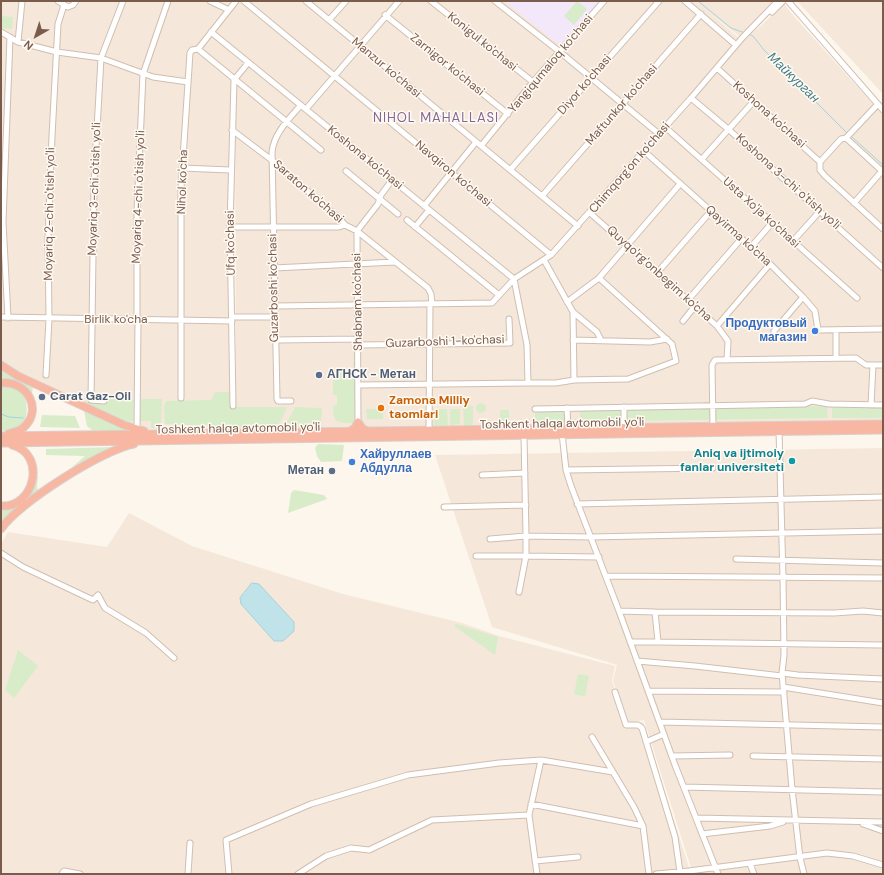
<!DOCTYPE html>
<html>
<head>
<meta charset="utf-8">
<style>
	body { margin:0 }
	#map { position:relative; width:884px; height:875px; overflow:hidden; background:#fdf6ec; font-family:"DM Sans",sans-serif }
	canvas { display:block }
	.frame { position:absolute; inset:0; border:2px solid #7a5c4d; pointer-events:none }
	.north { position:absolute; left:16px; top:16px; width:40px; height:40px; -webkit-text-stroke:3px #fffaf3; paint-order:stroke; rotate:219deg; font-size:11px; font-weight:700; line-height:16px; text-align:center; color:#7a5c4d }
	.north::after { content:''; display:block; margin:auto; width:14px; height:18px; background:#7a5c4d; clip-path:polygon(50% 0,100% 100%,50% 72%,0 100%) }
</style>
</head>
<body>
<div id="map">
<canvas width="884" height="875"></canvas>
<div class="frame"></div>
<div class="north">N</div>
</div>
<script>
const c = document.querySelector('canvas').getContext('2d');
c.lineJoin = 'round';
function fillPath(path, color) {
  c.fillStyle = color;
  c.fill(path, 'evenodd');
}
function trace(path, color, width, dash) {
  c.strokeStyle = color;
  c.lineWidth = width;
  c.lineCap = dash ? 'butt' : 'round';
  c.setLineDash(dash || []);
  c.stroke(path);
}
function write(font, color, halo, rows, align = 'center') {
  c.font = font + ' "DM Sans",sans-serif';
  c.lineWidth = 3;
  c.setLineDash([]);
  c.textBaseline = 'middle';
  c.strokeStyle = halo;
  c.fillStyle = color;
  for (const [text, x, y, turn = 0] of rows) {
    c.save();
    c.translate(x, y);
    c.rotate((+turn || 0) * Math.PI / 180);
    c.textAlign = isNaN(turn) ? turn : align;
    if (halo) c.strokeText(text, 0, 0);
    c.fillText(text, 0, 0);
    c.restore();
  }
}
fillPath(new Path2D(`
	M1,1H776L740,37L705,9L739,38L549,258L744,39L762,25L784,3L790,12L883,115V423L236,430L235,116L234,429H142L19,373L1,362Z
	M797,1H883V94Z
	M883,448V874H693L644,720L628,723L613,681L617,665L492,627L435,455Z
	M129,513L192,546L343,594L462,623L499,636L615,666L612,681L627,724L643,722L691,874H1V544L8,532L107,547Z`), '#f5e8da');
fillPath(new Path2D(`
	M504,1H602L562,47Z`), '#f3e8fa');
fillPath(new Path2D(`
	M577,1L587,9L574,25L564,16Z
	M1,16L13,17L12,29L1,28Z
	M354,342H356L355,421L353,423C337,423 333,423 333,406L337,405V395H333V381L342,372L353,373Z
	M1,367L33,384L32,396C24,384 16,379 1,380Z
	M1,385C25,382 30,403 25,422L12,430L1,431Z
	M215,392H229L230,407H287L281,421L274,428L165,424L164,406L166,401L211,400Z
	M108,399L134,400L133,421L122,422L84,402L90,401L107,403Z
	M143,399H162L161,428H151V421H138L139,401Z
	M476 408a5 5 0 1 1 10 0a5 5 0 1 1-10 0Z
	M473,406V425H464L463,407Z
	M827,406L828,418L626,421L625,410Z
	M295,407L322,408L321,423L319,427L285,426Z
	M832,407L883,408V418H832Z
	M86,409L132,430H92L87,426L84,411Z
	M366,409H383V419H367Z
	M433,409H447L448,425H434Z
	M450,409H460V424L450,425Z
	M500,410H509V424H500Z
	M566,410V423L535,424V411Z
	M621,410L622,421L621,423L569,424L572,419H580V411Z
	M42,415L75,416L80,428L40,427Z
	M318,444L344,445L342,461L321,462L317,456L315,448Z
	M115,447C79,468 26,492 1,525V508L14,505L36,476H38L37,487L38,490L71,468L85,456L46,455V449Z
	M294,490L324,495L327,499L288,513L291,493Z
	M456,624L498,637L495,655L454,626Z
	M18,650L38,666L14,698L5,690Z
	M578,674L589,676L585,697L574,694Z`), '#d8ecc9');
const water = new Path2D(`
	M252,583L259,584L294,622V631L283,641H274L241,604L240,598Z`);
fillPath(water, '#bfe3e8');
trace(water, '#a5d3da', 1);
trace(new Path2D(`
	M698,1L731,28L745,33
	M748,34L753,36L764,50L847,133
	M851,136L883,165
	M1,414L9,417L23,418`), '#a5d3da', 1);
const minor = new Path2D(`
	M58,1L68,7L73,5L76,1
	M210,1L229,10
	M244,1L551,255
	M306,1L578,226
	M431,1L533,82
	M495,1L560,52L659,134
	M685,1L736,45
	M788,1L883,110
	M772,12L783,1
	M385,15L508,114
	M329,20L346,1
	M1,32L18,42L57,52L101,58L153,77L188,82
	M211,32L514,279
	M18,42L22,1
	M198,49L321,150
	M198,49L236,1
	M717,68L820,162
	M234,80L248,63
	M691,98L728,129L883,268
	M306,109L399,1
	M665,127L857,298
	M232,130L273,161L341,220L345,225L357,231L428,288L431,294L432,304
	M846,138L883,172
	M481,146L533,82L604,1
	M644,151L770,264L803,297L815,311L818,330L883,329
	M702,159L754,101
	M820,162V170L825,176L883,229
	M820,162L841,139L846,138L878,104
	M182,168L230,170
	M510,170L659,1
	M346,171L398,214
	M542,196L701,14
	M854,203L882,171
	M424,206L476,142
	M590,213L717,326L728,341L727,360
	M407,220L499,295
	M230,227H339L345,225
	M415,227L429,210
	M793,241L820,211
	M751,247L772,223
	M544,260L573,312L597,332L601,340
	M274,268L395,262
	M657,273L711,211
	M688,300L741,239
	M567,302L599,278L680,184
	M275,306L492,303L514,279L551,255L691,98L743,37L778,1
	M573,312L574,380
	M1,317L232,321
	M232,317H275
	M8,318L3,222L10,37
	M137,320V212L143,74L168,1
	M683,321L695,306
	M717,326L770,264
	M836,330V358
	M774,331L803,297
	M276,340L359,339
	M573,340L650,342L667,339
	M359,345L510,343L509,319
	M46,375L49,319L48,239L52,136L58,24L64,5
	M528,383H556L574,380L628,379L676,361L672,344L599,278
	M359,385L528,383L527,345L514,279
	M181,398V188L190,53L192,50L198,49
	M104,401L91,400L94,182L101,58L123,1
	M291,401H278L277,399L272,152C274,133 289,119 301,105
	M871,405L873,365
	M233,406L230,227L234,80
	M624,407V427
	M567,408L568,428
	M535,409L805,404L812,401L829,404L883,405
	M358,422L357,231L378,204L381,195L392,180
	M713,426L712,365L715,360L856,358L866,365H883
	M137,430L138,320
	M429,430L430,304
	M779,431L783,577L784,655L782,673L792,789L800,858L804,874
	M562,433L566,470L571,486L619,611L655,612L658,642L883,645
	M524,436L526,536L591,537L883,531
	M566,470L713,468
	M482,475L525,473
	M577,504L883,497
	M444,507L526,505
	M490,539L526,536V556L599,557
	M1,553L23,567L93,600L98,595L105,608L146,633L174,658
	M476,556H526L519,592
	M736,559L883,563
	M606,576L883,578
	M619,611L675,765L718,874
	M655,612L834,613L863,611L883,613
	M630,642H658
	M637,661L695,666L782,676
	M782,673L798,675L883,679
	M783,687L883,703
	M648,691L784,692
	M615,692L626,725H638L642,728L675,837L680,872
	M660,722L883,727
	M592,737L634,807L643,826L649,874
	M646,742L664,734
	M672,756L730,755
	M753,756L883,759
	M684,787L883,792
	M531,804L643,826
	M696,818L883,822
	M863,824L883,831
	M702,834L770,826L783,822
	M535,861L578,857
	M750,864L754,874
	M689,871L827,853L853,856L883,865
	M62,874L64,871L80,874
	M188,874L190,843
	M229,874L226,840L311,804L408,775L499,763L541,760L613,772
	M298,874L326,856L351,848L369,850L432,820L529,815
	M537,874L529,815L541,760
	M656,874L689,871V873`);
const highway = new Path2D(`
	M1,365L18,376L124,425L144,431
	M1,383C27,380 44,410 23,428C19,431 13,432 8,434
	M350,431L355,428L358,422L362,428L367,431
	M1,436L883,424
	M1,443L883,430
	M1,506C35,508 47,454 12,445
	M1,529C18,503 104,449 134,444`);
trace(minor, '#d1beb0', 7);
trace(highway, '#dad1cd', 9);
trace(minor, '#fff', 5);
trace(highway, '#f7b7a3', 7);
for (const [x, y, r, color] of [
	[815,331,4,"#3f7fe0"],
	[319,375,4,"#5c6f8a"],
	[42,397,4,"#5c6f8a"],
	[381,408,4,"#e8710a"],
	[792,461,4,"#0f9aa8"],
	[352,462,4,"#3f7fe0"],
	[332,471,4,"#5c6f8a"]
]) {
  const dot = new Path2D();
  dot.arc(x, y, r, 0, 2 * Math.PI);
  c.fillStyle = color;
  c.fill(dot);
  trace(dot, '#fffaf3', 1.5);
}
write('12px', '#7a5c4d', '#fffaf3', [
	["Konigul ko'chasi",482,42,39],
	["Yangiqumaloq ko'chasi",551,64,-50],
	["Zarnigor ko'chasi",447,65,39],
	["Manzur ko'chasi",386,68,40],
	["Diyor ko'chasi",585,85,-49],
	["Maftunkor ko'chasi",622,105,-49],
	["Koshona ko'chasi",769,115,42],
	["Koshona ko'chasi",365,158,39],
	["Chimqorg'on ko'chasi",630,168,-49],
	["Navqiron ko'chasi",453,174,40],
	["Nihol ko'cha",183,182,-88],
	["Koshona 3-chi o'tish yo'li",788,182,42],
	["Moyariq 3-chi o'tish yo'li",95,189,-88],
	["Saraton ko'chasi",308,192,41],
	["Moyariq 4-chi o'tish yo'li",139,197,-88],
	["Usta Xo'ja ko'chasi",761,213,42],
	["Moyariq 2-chi o'tish yo'li",50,214,-89],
	["Qayirma ko'cha",738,236,42],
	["Ufq ko'chasi",231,243,-91],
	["Quyqo'rg'onbegim ko'cha",659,274,42],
	["Guzarboshi ko'chasi",274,288,-91],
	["Shabnam ko'chasi",358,302,-91],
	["Birlik ko'cha",116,320],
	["Guzarboshi 1-ko'chasi",445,342,-2],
	["Toshkent halqa avtomobil yo'li",562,424,-1],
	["Toshkent halqa avtomobil yo'li",238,429,-1]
]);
write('bold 12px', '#366cbe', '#fffaf3', [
	["Продуктовый",807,324],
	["магазин",807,338],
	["Хайруллаев",360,455,"left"],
	["Абдулла",360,469,"left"]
], 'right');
write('bold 12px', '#4e5e75', '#fffaf3', [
	["АГНСК - Метан",327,375],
	["Carat Gaz-Oil",50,397],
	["Метан",324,471,"right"]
], 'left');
write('bold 12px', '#c56008', '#fffaf3', [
	["Zamona Milliy",389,401],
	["taomlari",389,415]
], 'left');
write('bold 12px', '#0d838f', '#fffaf3', [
	["Aniq va ijtimoiy",784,454],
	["fanlar universiteti",784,468]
], 'right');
write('italic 13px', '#437c86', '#fffaf3', [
	["Майкурган",793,78,44]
]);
c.letterSpacing = '1px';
write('13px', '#846695', '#fffaf3', [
	["NIHOL MAHALLASI",436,119]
]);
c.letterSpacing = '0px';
</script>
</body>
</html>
